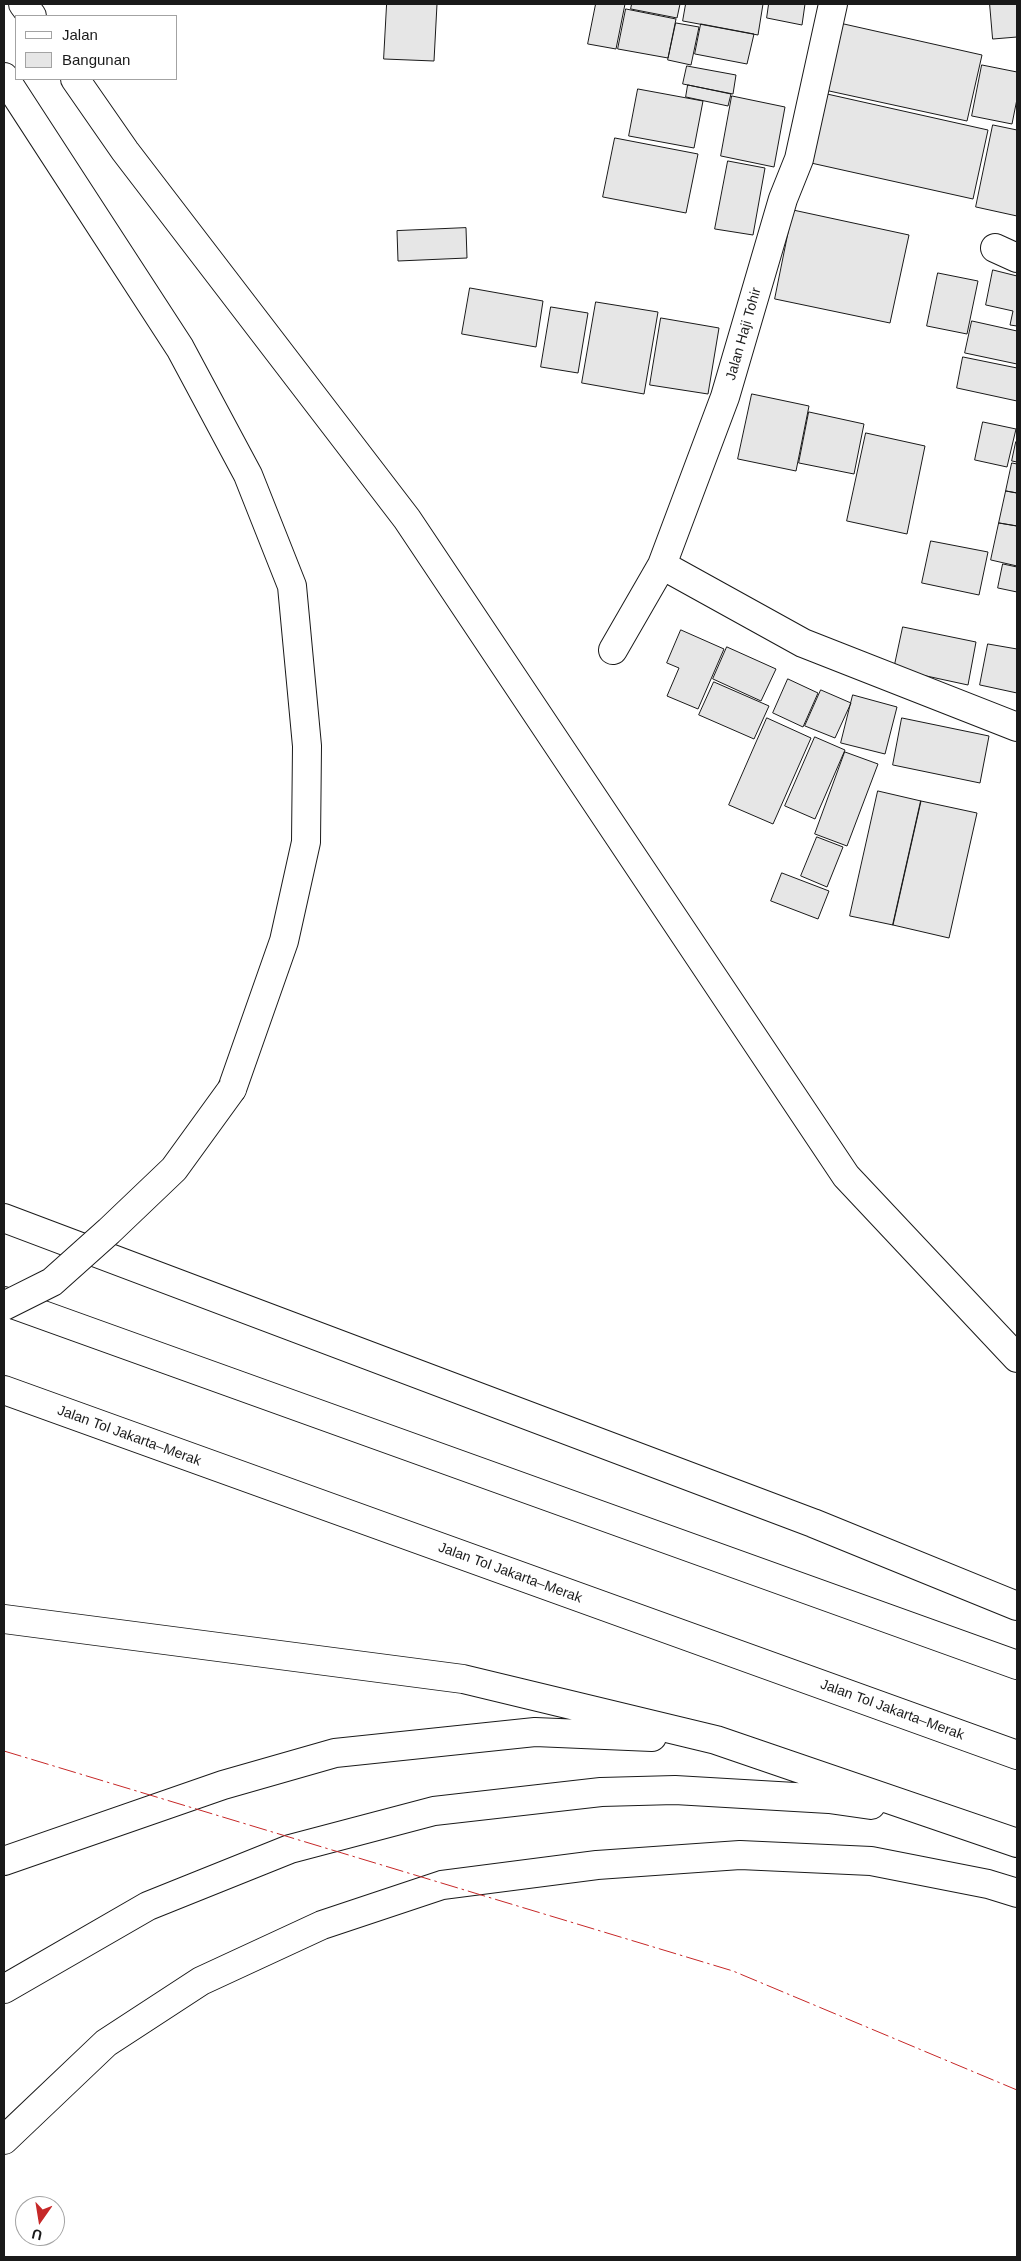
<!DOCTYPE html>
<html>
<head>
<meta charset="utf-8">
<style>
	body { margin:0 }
	#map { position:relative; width:1021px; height:2261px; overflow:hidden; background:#fff; font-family:Arial,sans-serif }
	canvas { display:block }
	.frame { position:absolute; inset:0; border:5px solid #1a1a1a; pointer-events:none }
	.legend { position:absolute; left:15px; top:15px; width:162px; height:65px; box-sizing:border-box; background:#fff; border:1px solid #a3a3a3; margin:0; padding:6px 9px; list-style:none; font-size:15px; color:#1a1a1a }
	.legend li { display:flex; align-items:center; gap:10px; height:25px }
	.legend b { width:25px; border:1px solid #a3a3a3 }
	.north { position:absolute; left:15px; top:2196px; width:50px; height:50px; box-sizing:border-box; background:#fff; border:1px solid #a3a3a3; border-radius:50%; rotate:193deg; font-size:14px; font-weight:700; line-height:20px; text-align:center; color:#1a1a1a }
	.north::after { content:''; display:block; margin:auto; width:18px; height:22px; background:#c62828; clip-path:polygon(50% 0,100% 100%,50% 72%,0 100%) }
</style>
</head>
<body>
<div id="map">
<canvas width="1021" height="2261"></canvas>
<div class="frame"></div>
<ul class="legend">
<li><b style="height:6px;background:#fff"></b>Jalan</li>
<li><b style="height:14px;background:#e6e6e6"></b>Bangunan</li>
</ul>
<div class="north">U</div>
</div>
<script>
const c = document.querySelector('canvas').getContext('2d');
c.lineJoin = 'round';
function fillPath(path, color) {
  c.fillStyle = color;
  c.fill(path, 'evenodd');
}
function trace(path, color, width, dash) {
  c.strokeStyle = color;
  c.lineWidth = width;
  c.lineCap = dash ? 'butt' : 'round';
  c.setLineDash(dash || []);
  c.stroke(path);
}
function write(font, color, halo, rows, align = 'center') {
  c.font = font + ' Arial,sans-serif';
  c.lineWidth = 4;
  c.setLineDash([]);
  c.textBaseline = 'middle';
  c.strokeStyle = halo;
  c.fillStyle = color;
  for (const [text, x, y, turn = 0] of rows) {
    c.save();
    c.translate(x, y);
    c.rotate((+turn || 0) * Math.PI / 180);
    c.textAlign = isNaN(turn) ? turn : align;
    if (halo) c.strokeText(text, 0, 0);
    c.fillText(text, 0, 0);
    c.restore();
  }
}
const building = new Path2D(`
	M387,4H437L434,61L384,59Z
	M596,4H625L616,49L588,44Z
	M632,4H680L677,18L631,9Z
	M686,4H763L758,35L683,21Z
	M769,4H805L802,25L767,18Z
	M990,4H1017V37L993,39Z
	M626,9L676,19L668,58L618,49Z
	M835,22L982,55L967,121L820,89Z
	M676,23L699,27L691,65L668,60Z
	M701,24L754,34L747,64L695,54Z
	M982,65L1017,72V99L1012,124L972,116Z
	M687,66L736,75L733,94L683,84Z
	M688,85L731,94L728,106L686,97Z
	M638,89L703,101L694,148L629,136Z
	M827,94L988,130L973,199L811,163Z
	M732,96L785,107L774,167L721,156Z
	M993,125L1017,130V216L976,207Z
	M615,138L698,154L686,213L603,197Z
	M728,161L765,168L753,235L715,229Z
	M793,210L909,235L890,323L775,299Z
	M466,228L467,258L398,261L397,231Z
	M993,270L1017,276V326L1010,325L1013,311L986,305Z
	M938,273L978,281L967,334L927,326Z
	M470,288L543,301L536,347L462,334Z
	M596,302L658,312L644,394L582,383Z
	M551,307L588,313L578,373L541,367Z
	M661,318L719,328L708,394L650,385Z
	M972,321L1017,331V364L965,353Z
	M963,357L1017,368V401L957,388Z
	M752,394L809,406L796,471L738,459Z
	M809,412L864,424L854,474L799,463Z
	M983,422L1016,429L1007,467L975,460Z
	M866,433L925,446L907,534L847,521Z
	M1016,442L1017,443V462L1012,461Z
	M1012,463L1017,464V493L1006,491Z
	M1006,491L1017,493V526L999,523Z
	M999,523L1017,526V566L991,560Z
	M931,541L988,552L979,595L922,583Z
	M1003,564L1017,567V592L998,588Z
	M903,627L976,642L968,685L894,669Z
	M681,630L724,649L698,709L667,696L679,668L667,663Z
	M988,644L1017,649V693L980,685Z
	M727,647L776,669L761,701L713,679Z
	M788,679L818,693L803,727L773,713Z
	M714,682L769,706L754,739L699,715Z
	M821,690L851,703L835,738L805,726Z
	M853,695L897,707L885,754L841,743Z
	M767,718L811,738L773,824L729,805Z
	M902,718L989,736L980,783L893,765Z
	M815,737L845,750L815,819L785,806Z
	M845,752L878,764L847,846L815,834Z
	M878,791L921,801L893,925L850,916Z
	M921,801L977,813L949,938L893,925Z
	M817,837L843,847L827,887L801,876Z
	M782,873L829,891L818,919L771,901Z`);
fillPath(building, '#e6e6e6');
trace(building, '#1a1a1a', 1);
const minor = new Path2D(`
	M995,248L1017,258
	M662,565L803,643L1017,727
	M613,650L662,565L725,397L783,199L799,159L833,4`);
const motorway = new Path2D(`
	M23,4L32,16
	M4,77L180,348L248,475L292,586L307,746L306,842L284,941L232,1089
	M75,79L125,151L407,519L846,1176L1017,1358
	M4,1218L813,1523L1017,1606
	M4,1301L1017,1665
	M4,1390L1017,1755
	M4,1619L463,1679L716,1740L1017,1843
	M4,1861L223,1785L335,1753L535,1732L652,1737
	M4,1989L148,1906L290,1849L434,1811L601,1792L675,1790L829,1799L871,1805
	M4,2140L106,2043L201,1981L322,1925L442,1885L597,1865L740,1855L871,1861L988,1884L1017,1893`);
trace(minor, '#1a1a1a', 30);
trace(motorway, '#1a1a1a', 30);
trace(minor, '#fff', 28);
trace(motorway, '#fff', 28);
const motorwayBridge = new Path2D(`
	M4,1306L52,1282L109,1231L174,1169L232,1089`);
trace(motorwayBridge, '#1a1a1a', 30, []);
trace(motorwayBridge, '#fff', 28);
trace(new Path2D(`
	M4,1751L733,1971L1017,2090`), '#c62828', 1, [18, 4, 2.5, 4]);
write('14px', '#1a1a1a', '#fff', [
	["Jalan Haji Tohir",744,334,-74],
	["Jalan Tol Jakarta–Merak",129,1436,20],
	["Jalan Tol Jakarta–Merak",510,1573,20],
	["Jalan Tol Jakarta–Merak",892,1710,20]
]);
</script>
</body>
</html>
